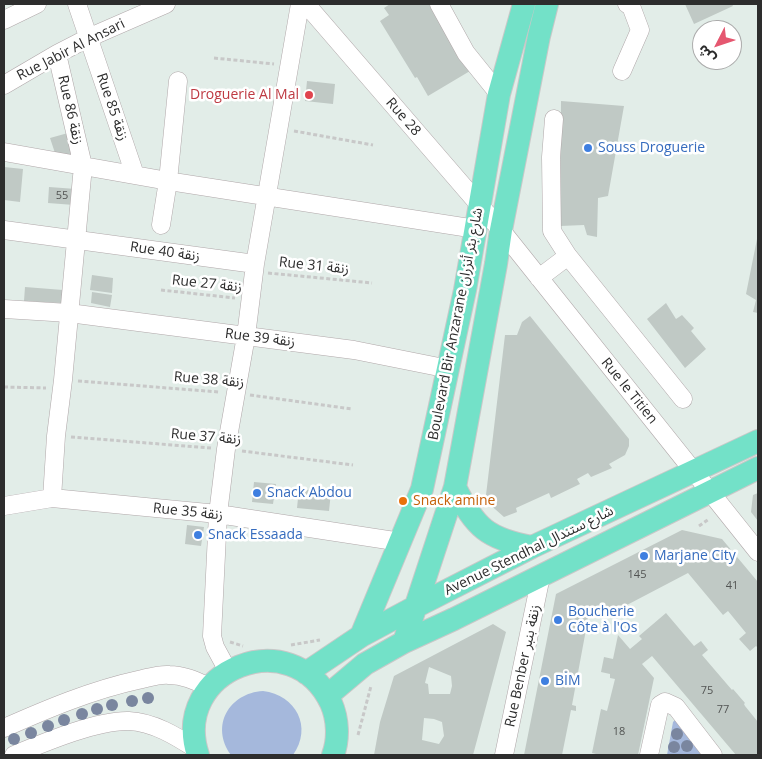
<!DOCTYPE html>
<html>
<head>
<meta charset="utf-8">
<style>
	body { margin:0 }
	#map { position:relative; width:762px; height:759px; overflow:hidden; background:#e2ede8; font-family:"Open Sans","Noto Sans Arabic",sans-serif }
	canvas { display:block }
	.frame { position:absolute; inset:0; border:5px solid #2d2d2d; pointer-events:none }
	.north { position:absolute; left:692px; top:20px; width:50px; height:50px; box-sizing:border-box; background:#fff; border:1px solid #ababab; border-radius:50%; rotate:229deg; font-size:14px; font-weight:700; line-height:20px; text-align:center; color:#2d2d2d }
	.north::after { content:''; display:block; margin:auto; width:18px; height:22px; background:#e55770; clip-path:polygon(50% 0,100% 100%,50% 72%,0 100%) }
</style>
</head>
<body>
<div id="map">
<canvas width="762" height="759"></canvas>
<div class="frame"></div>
<div class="north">ش</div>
</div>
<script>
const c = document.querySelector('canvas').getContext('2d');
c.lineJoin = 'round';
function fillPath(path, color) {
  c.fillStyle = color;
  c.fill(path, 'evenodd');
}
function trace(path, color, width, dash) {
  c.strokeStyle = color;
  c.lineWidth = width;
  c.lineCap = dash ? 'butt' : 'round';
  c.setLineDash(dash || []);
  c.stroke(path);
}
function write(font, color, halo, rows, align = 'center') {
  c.font = font + ' "Open Sans","Noto Sans Arabic",sans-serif';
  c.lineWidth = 5;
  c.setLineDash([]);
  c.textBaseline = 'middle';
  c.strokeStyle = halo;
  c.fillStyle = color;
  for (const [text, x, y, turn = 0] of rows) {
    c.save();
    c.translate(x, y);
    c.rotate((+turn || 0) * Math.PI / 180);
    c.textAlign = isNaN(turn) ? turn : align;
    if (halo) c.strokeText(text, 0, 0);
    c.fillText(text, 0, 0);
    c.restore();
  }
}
fillPath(new Path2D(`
	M263,691C296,695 313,727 293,755H231C210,726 229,693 263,691Z
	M677,718L708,755H667L673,722Z`), '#a5b8dc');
fillPath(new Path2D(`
	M390,4H429L470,71L428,96L417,77L415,78L380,21L389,15L384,8Z
	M685,4H732L733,6L694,24Z
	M307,81L335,84L333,104L305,101Z
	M561,101L624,106L608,196L598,198L597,237L587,235L584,225L560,226Z
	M68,133L76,158L55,153L50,138Z
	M4,167L23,169L20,202L4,200Z
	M49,187L76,189L74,205L48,203Z
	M757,239H758V313L753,312L756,300L746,294Z
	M92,275L113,278L112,293L90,290Z
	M25,287L63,290L62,303L24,301Z
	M92,292L112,295L110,307L91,303Z
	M666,303L676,319L682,315L694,328L691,331L706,349L685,368L647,319Z
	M530,316L629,439V446L625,455L609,464L612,468L591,477L588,473L577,479L580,484L551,498L549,493L516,508L517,512L504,517L487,502L486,495L505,335H517L522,322Z
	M254,482L276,484L273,504L252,502Z
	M299,489L331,492L329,511L297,508Z
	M758,493V521L751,512L753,495Z
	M187,525L204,527L201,546L185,544Z
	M682,530L722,539L758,582V648L756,646L750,651L739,639L746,633L728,611L723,615L688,573L625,606V615L590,608L572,705L576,706V711L571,710L562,755H524L556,594Z
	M666,613L694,646L701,641L708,650L702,655L732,690L733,689L745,703L744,704L745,706L758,722V755H736L652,656L642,664L654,678L638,755H600L592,753L601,709L607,711L615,679L610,678V674L601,672L604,657L613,659L618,635L630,649L642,639L639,636Z
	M493,624L506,632L473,755H374L380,722L394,676ZM429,667L451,676L452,686L450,694H429L428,684L425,683ZM424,718L434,719L442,722L444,736L439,744L422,740Z`), '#c0c9c5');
const minor = new Path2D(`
	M77,4L135,175
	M306,4L501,230L758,552
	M439,4L466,53L499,94
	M4,20L37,4
	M622,71L640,30L631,6L627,4
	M4,85L57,54L88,38L166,4
	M554,119L551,157L552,231L568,256L683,399
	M4,152L168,181L476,229
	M161,225L168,181L178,81
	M4,230L255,264
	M539,278L568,256
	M4,309L69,313L354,350L449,369
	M52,498L56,436L63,380L83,166L57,54
	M4,506L52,498L218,514L401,542
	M228,671L215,647L212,636L218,514L226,449L246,336L255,264L300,4
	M4,728C47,709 92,690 138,680C148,678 159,674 169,675C184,675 196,681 209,687
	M14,755C43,743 97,720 129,721C153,722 176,736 196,749
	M504,755L541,576
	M649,755L660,705L665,702L676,707L713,755`);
const major = new Path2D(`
	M455,487C475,528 488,539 532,547
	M361,636L422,489L465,290L499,94L524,4
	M404,642L455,487L496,264L501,230L539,36L547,4
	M306,673L361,636L417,606L532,547L758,441
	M327,696L365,664L404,642L454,619L758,468
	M198,755C170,670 292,621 331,703C338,719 339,739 333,755`);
trace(minor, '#b0a7a9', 19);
trace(major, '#c8c8c8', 24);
trace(new Path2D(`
	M214,58L274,64
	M294,131L373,145
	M268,273L372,283
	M161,290L235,298
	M78,381L219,392
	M4,387L46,388
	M250,395L352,409
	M71,437L211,448
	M242,451L353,465
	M699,526L709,519
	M230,642L243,646
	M291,645L320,640
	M358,735L371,686`), '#c8c8c8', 3, [4, 2.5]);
trace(minor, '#fff', 18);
trace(major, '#73e1c8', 22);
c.fillStyle = '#7a869f';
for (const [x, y] of [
	[148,698],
	[132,701],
	[112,705],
	[97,709],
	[82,714],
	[64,720],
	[48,726],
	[31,733],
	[677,734],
	[14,739],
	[687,746],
	[674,747]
]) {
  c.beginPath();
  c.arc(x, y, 6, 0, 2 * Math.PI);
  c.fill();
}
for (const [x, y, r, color] of [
	[309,95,5,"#e0444e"],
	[588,148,5,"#3f7fe0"],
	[257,493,5,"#3f7fe0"],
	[403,501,5,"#e8710a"],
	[198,535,5,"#3f7fe0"],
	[644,556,5,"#3f7fe0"],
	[558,620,5,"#3f7fe0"],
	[545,681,5,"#3f7fe0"]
]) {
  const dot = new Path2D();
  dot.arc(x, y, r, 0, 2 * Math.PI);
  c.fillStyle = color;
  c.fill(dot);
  trace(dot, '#fff', 2);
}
write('11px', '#525453', null, [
	["55",62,196],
	["145",637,575],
	["41",732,586],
	["75",707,691],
	["77",723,710],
	["18",619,732]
]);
write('14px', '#2d2d2d', '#fff', [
	["Rue Jabir Al Ansari",71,50,-27],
	["Rue 85 زنقة",112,107,71],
	["Rue 86 زنقة",70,110,77],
	["Rue 28",403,117,49],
	["Rue 40 زنقة",165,252,8],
	["Rue 31 زنقة",314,266,6],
	["Rue 27 زنقة",207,284,6],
	["Boulevard Bir Anzarane شارع بئر أنزران",456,324,-79],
	["Rue 39 زنقة",260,338,7],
	["Rue 38 زنقة",209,380,5],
	["Rue le Titien",629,391,51],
	["Rue 37 زنقة",206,437,5],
	["Rue 35 زنقة",188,512,6],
	["Avenue Stendhal شارع ستندال",529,551,-26],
	["Rue Benber زنقة بنبر",523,666,-78]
]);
write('14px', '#be3a42', '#fff', [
	["Droguerie Al Mal",299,95]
], 'right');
write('14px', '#366cbe', '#fff', [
	["Souss Droguerie",598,148],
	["Snack Abdou",267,493],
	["Snack Essaada",208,535],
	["Marjane City",654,556],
	["Boucherie",568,612],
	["Côte à l'Os",568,628],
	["BİM",555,681]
], 'left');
write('14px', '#c56008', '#fff', [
	["Snack amine",413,501]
], 'left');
</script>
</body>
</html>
